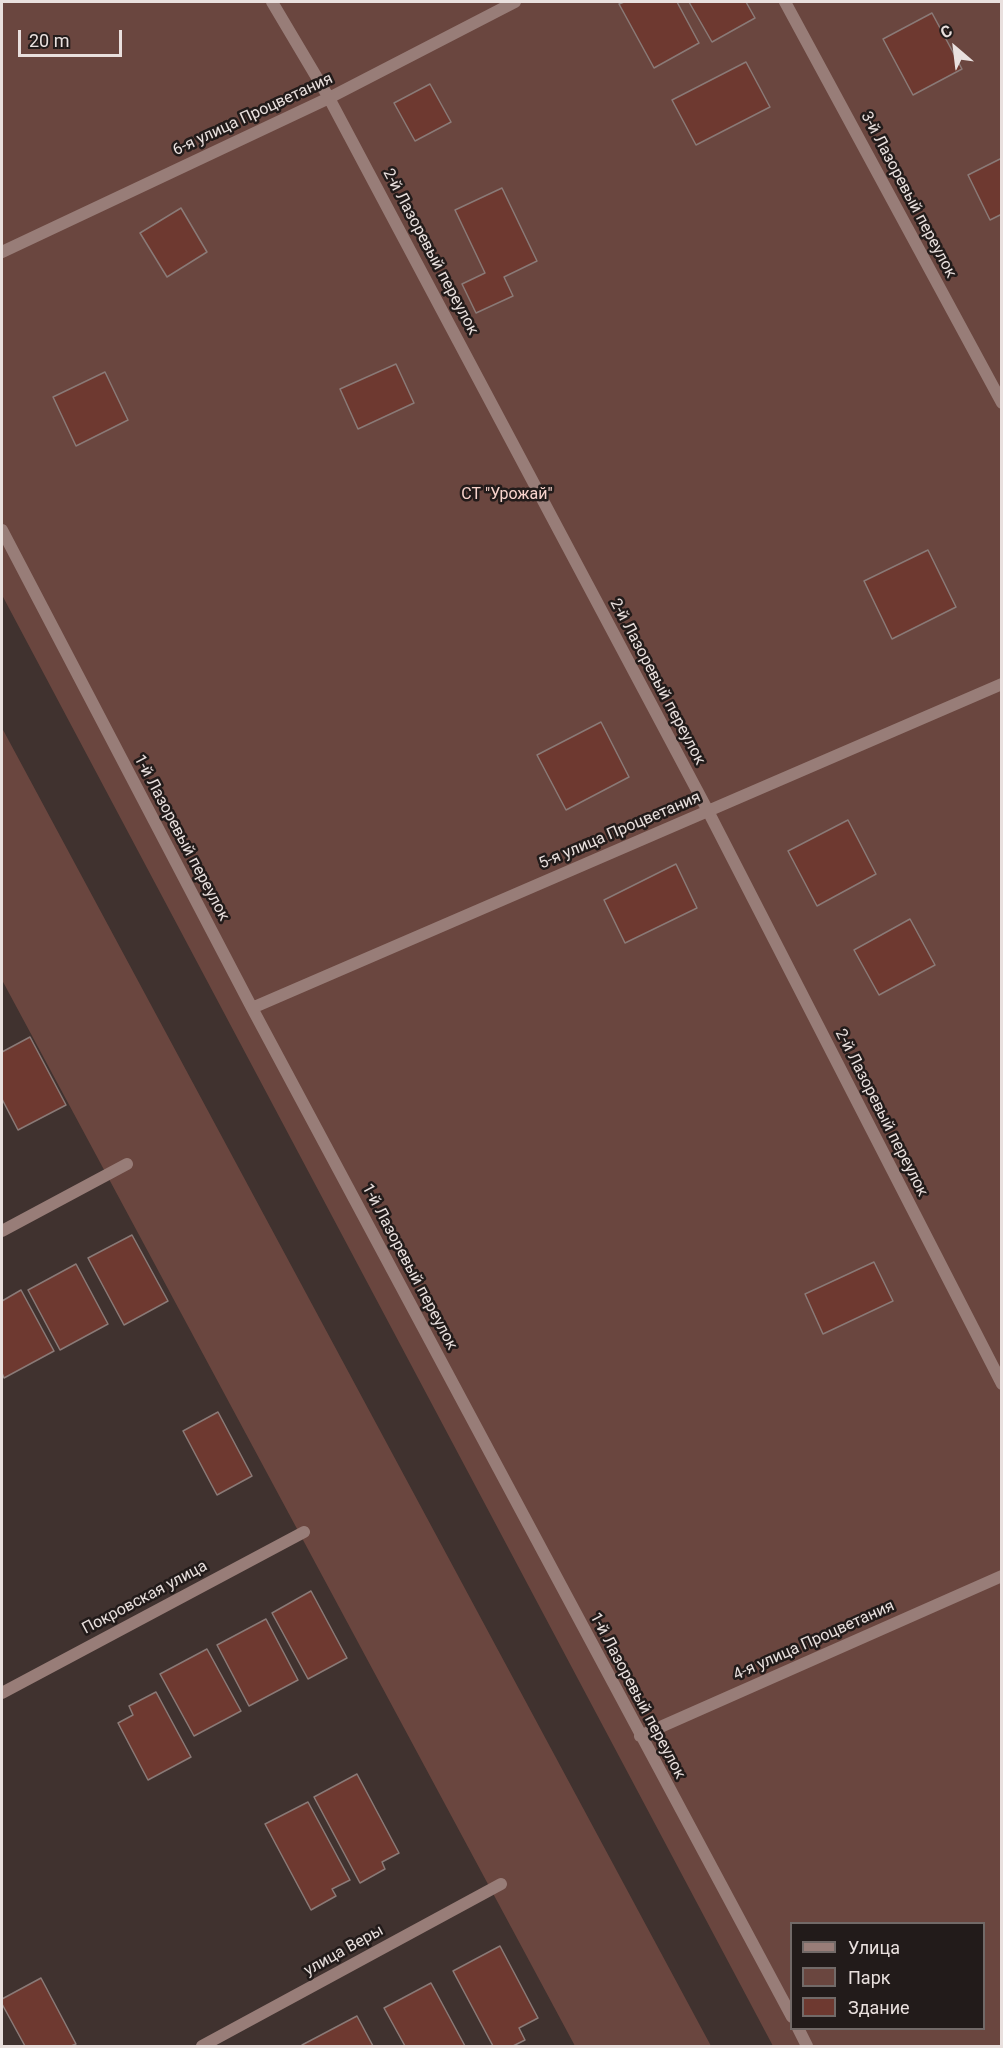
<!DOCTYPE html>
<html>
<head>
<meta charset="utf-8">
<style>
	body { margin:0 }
	#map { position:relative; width:1003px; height:2048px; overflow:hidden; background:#40322f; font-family:Roboto,sans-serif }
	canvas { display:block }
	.frame { position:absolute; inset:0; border:3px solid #e9e0de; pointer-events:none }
	.legend { position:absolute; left:790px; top:1922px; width:195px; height:108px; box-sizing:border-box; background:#221b1a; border:2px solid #726a68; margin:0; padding:8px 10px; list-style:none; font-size:18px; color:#e9e0de }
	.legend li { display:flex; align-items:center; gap:12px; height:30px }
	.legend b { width:30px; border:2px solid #726a68 }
	.north { position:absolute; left:925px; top:18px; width:60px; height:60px; -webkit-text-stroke:4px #221b1a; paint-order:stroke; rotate:332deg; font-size:16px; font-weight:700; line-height:24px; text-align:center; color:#e9e0de }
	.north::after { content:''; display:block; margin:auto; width:21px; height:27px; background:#e9e0de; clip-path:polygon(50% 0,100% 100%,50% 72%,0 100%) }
	.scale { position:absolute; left:18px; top:30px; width:104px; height:27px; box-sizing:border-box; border:3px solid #e9e0de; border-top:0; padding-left:8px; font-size:18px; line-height:21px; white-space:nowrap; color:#e9e0de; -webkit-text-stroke:4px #221b1a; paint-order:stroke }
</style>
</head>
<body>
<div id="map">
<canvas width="1003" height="2048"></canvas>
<div class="frame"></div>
<ul class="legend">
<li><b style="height:8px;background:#987d78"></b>Улица</li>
<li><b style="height:16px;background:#6a463f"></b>Парк</li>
<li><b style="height:16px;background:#6e3930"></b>Здание</li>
</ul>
<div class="north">С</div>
<div class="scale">20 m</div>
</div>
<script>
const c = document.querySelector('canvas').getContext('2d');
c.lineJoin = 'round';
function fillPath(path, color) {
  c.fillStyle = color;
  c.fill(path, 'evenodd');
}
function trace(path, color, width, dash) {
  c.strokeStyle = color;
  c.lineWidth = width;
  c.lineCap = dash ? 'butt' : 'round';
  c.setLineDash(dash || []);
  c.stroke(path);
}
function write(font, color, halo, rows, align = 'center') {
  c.font = font + ' Roboto,sans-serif';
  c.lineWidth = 5;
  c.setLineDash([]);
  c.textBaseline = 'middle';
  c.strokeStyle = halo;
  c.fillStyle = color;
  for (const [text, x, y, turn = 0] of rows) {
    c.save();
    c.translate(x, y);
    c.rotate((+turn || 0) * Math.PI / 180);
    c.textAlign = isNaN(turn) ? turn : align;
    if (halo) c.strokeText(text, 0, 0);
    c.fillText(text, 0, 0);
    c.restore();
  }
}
fillPath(new Path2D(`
	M2,2H1001V2046H773L2,595ZM792,1924H984V2028H792Z
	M2,728L711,2046H575L2,980Z`), '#6a463f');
const building = new Path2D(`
	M624,2H677L699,43L654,68L619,4Z
	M689,2H746L755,18L712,42Z
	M932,13L962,69L913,95L883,39Z
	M746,62L770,107L696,145L672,100Z
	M430,84L451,122L415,141L394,103Z
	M1002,158V214L990,220L968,175Z
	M502,188L537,261L504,277L513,296L476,313L462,284L485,273L455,210Z
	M181,208L207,252L167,277L140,233Z
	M396,364L414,403L358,429L340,389Z
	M105,372L128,420L76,446L53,397Z
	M928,550L956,607L892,639L864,581Z
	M601,722L629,777L566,810L537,755Z
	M848,820L876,874L817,906L788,851Z
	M676,864L697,908L625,943L604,900Z
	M910,919L935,965L879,995L854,950Z
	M30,1037L66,1105L18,1130L2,1099V1052Z
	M132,1235L168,1301L124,1325L88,1258Z
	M874,1262L893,1301L823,1334L805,1294Z
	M76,1264L108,1324L60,1350L28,1290Z
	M21,1290L54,1351L4,1378L2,1373V1301Z
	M218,1412L252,1476L217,1495L183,1431Z
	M311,1591L347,1658L308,1679L272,1613Z
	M266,1619L298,1680L249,1706L217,1645Z
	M207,1649L241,1711L194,1736L160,1674Z
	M156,1692L191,1757L148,1780L118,1723L133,1715L129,1706Z
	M357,1774L399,1853L382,1862L385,1869L360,1883L314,1797Z
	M308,1802L350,1880L332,1889L336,1896L311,1910L265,1824Z
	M500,1946L538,2018L519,2028L525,2040L513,2046H493L453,1971Z
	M41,1978L76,2044L71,2046H25L2,2004V1999Z
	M431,1983L465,2046H405L384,2008Z
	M357,2016L373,2046H303L302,2045Z`);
fillPath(building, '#6e3930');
trace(building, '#8a7a77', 1.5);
trace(new Path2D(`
	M272,2L329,98L708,811L1002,1384
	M785,2L1002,403
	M2,252L329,98L515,2
	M2,530L252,1008L792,2017
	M252,1008L1002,684
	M640,1736L1002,1576
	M798,2028L807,2046`), '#987d78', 12);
trace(new Path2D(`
	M2,1231L127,1164
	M2,1693L304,1532
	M202,2046L501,1884`), '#987d78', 12);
write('16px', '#e9e0de', '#221b1a', [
	["6-я улица Процветания",253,115,-25],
	["3-й Лазоревый переулок",908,195,62],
	["2-й Лазоревый переулок",430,252,62],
	["2-й Лазоревый переулок",657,682,62],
	["5-я улица Процветания",620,831,-23],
	["1-й Лазоревый переулок",181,838,62],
	["2-й Лазоревый переулок",881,1113,63],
	["1-й Лазоревый переулок",409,1267,62],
	["Покровская улица",145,1598,-28],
	["4-я улица Процветания",814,1641,-24],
	["1-й Лазоревый переулок",637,1696,62],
	["улица Веры",344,1951,-29]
]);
write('16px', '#f8d4cd', '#221b1a', [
	["СТ \"Урожай\"",507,495]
]);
</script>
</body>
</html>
